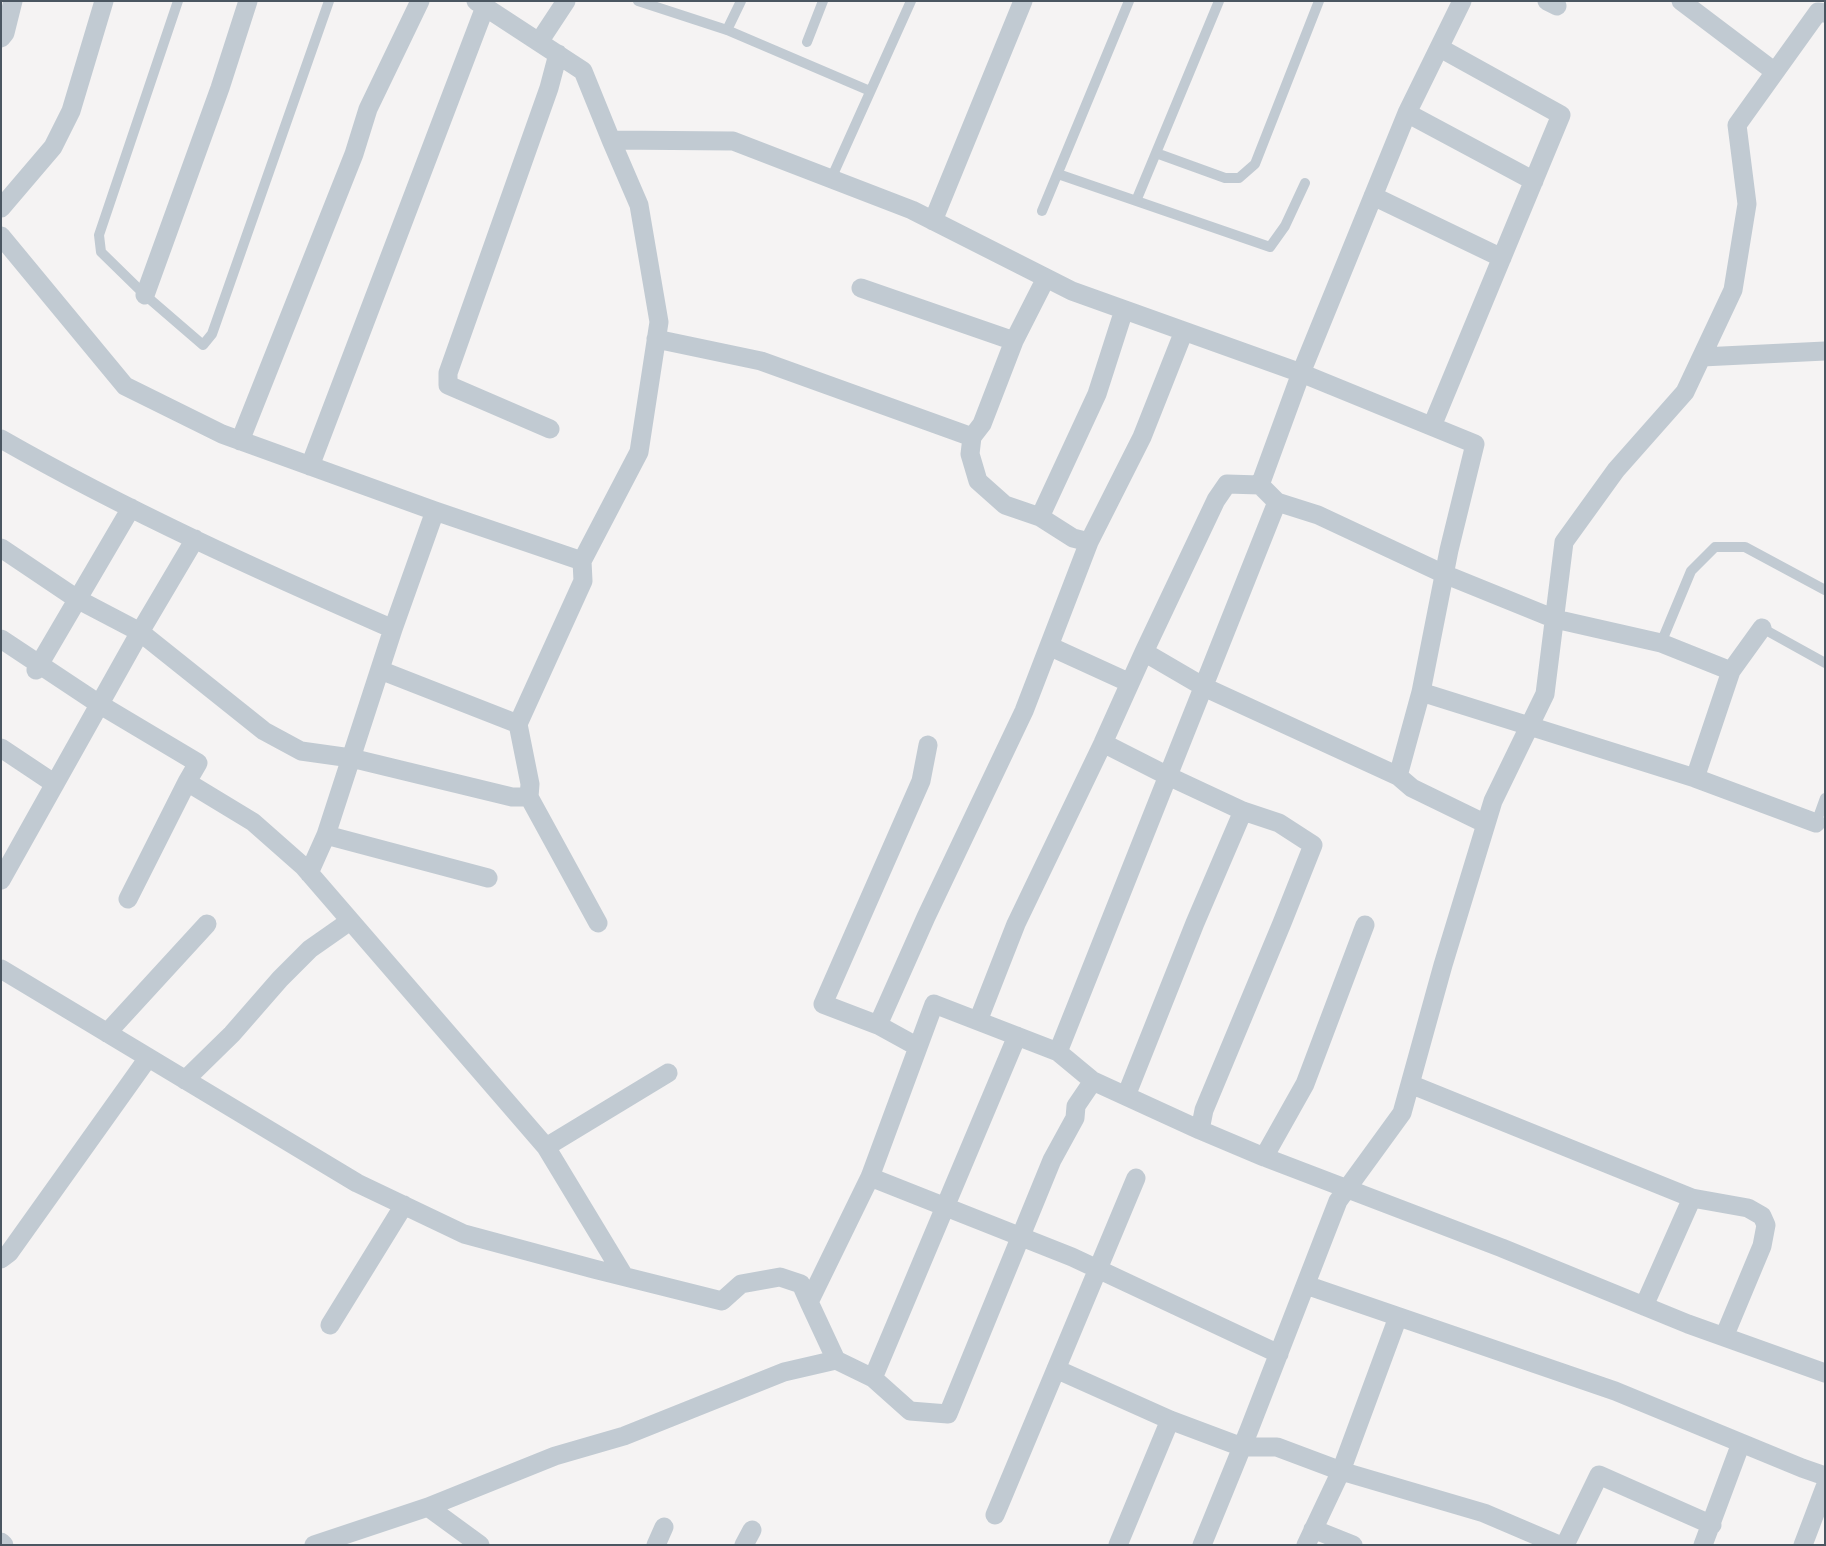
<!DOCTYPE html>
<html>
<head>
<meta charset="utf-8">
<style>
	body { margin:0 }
	#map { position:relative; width:1826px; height:1546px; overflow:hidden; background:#f5f3f3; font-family:"Fira Sans",sans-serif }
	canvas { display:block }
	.frame { position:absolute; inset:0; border:2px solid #4a5661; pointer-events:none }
</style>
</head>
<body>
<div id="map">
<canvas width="1826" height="1546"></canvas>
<div class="frame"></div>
</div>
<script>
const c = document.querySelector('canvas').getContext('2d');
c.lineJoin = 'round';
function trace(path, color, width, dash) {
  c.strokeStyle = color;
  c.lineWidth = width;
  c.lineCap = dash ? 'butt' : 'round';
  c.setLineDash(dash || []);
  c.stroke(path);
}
trace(new Path2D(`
	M178,1L99,235L101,252L145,295L203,345L212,334L329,1
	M638,1L727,30L870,91
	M727,30L741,1
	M807,42L823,1
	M1156,153L1225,178H1239L1255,164L1319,1
	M1058,174L1270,247L1285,226L1305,183
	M831,179L911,1
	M1136,201L1219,1
	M1042,211L1129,1
	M1762,628L1825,663
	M1661,643L1691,571L1715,547H1745L1825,590
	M1818,824L1816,823L1825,798`), '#c1cad2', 10);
trace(new Path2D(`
	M476,1L583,71L611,140L733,141L912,210L1072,291L1301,373L1475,444L1449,550L1421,692L1695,778L1731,671L1762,628
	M1547,1L1557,6
	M1681,1L1775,72
	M1,38L5,33L13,1
	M539,42L566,1
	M1407,113L1534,181
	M1373,196L1502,258
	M1,208L53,147L71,111L104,1
	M933,221L1023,1
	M1,236L125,386L222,434L435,511L582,561L639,452L659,322L639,205L611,140
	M1046,278L1014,341L982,424L972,437L970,454L978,481L1005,505L1040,517L1073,538L1089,542
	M861,288L1014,341
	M145,295L220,88L248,1
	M656,339L761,361L972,437
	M1702,357L1825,351
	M1432,426L1561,115L1440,48
	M550,429L448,385V373L549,88L558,54
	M1,439C127,511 260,571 393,629
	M240,441L354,154L368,109L420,1
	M310,466L485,7
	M1260,485L1301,373L1407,113L1462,1
	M1040,517L1097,394L1124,310
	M1,548L77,599L140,632L264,731L301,751L351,758L512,797H529
	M582,561L583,581L518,724L530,784L529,797L598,923
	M1,639L99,704L198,763L187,782L253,822L304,867L546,1147L624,1276
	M1049,646L1130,683
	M1144,652L1204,687L1398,776L1412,788L1486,824
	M36,670L131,508
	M380,670L518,724
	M1103,743L1168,776L1243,811L1279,823L1313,845L1282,923L1204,1110L1200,1130
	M1,748L55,784
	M1398,776L1421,692
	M1695,778L1816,823
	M326,835L488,878
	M309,873L326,835L393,629L435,511
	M1,880L140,632L195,539
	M128,899L187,782
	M1,969L357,1183L464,1234L594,1269L722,1301L741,1284L780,1277L801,1284L809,1302L870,1177L934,1004L1058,1052L1277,502
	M978,1021L1016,924L1103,743L1144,652L1216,500L1227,484L1260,485L1277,502L1318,515L1444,574L1555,619L1661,643L1731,671
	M878,1025L926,917L1024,711L1089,542L1142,437L1184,331
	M107,1033L207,924
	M918,1047L878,1025L823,1004L921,781L928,745
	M1058,1052L1093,1081L1200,1130L1264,1157L1502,1248L1688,1324L1825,1373
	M185,1080L232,1034L280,979L310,949L350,921
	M1410,1084L1692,1198L1748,1208L1762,1216L1766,1225L1762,1246L1724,1337
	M1126,1096L1195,923L1243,811
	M546,1147L668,1073
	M1264,1157L1305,1084L1365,925
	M870,1177L1072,1257L1279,1354
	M1,1259L9,1253L148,1058
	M1306,1285L1615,1391L1802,1468L1825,1476
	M809,1302L836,1360
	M1644,1306L1692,1198
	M330,1325L404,1205
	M1056,1369L1170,1420L1242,1447H1277L1341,1471L1484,1513L1559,1545
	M873,1378L1017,1036
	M995,1515L1136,1178
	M1313,1529L1353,1545
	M1,1542L4,1545
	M314,1545L428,1507
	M480,1545L428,1507L555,1456L624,1436L784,1372L836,1360L873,1378L910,1411L948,1414L1052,1160L1075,1118L1076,1106L1093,1081
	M656,1545L664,1527
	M744,1545L752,1530
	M1118,1545L1170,1420
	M1202,1545L1249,1430L1338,1201L1402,1113L1443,965L1493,801L1545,694L1564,542L1616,470L1685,392L1733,290L1747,204L1737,125L1818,12L1825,13
	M1306,1545L1341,1471L1398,1317
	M1565,1545L1599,1475L1712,1525
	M1703,1545L1741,1443
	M1803,1545L1825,1487`), '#c1cad2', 19);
</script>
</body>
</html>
